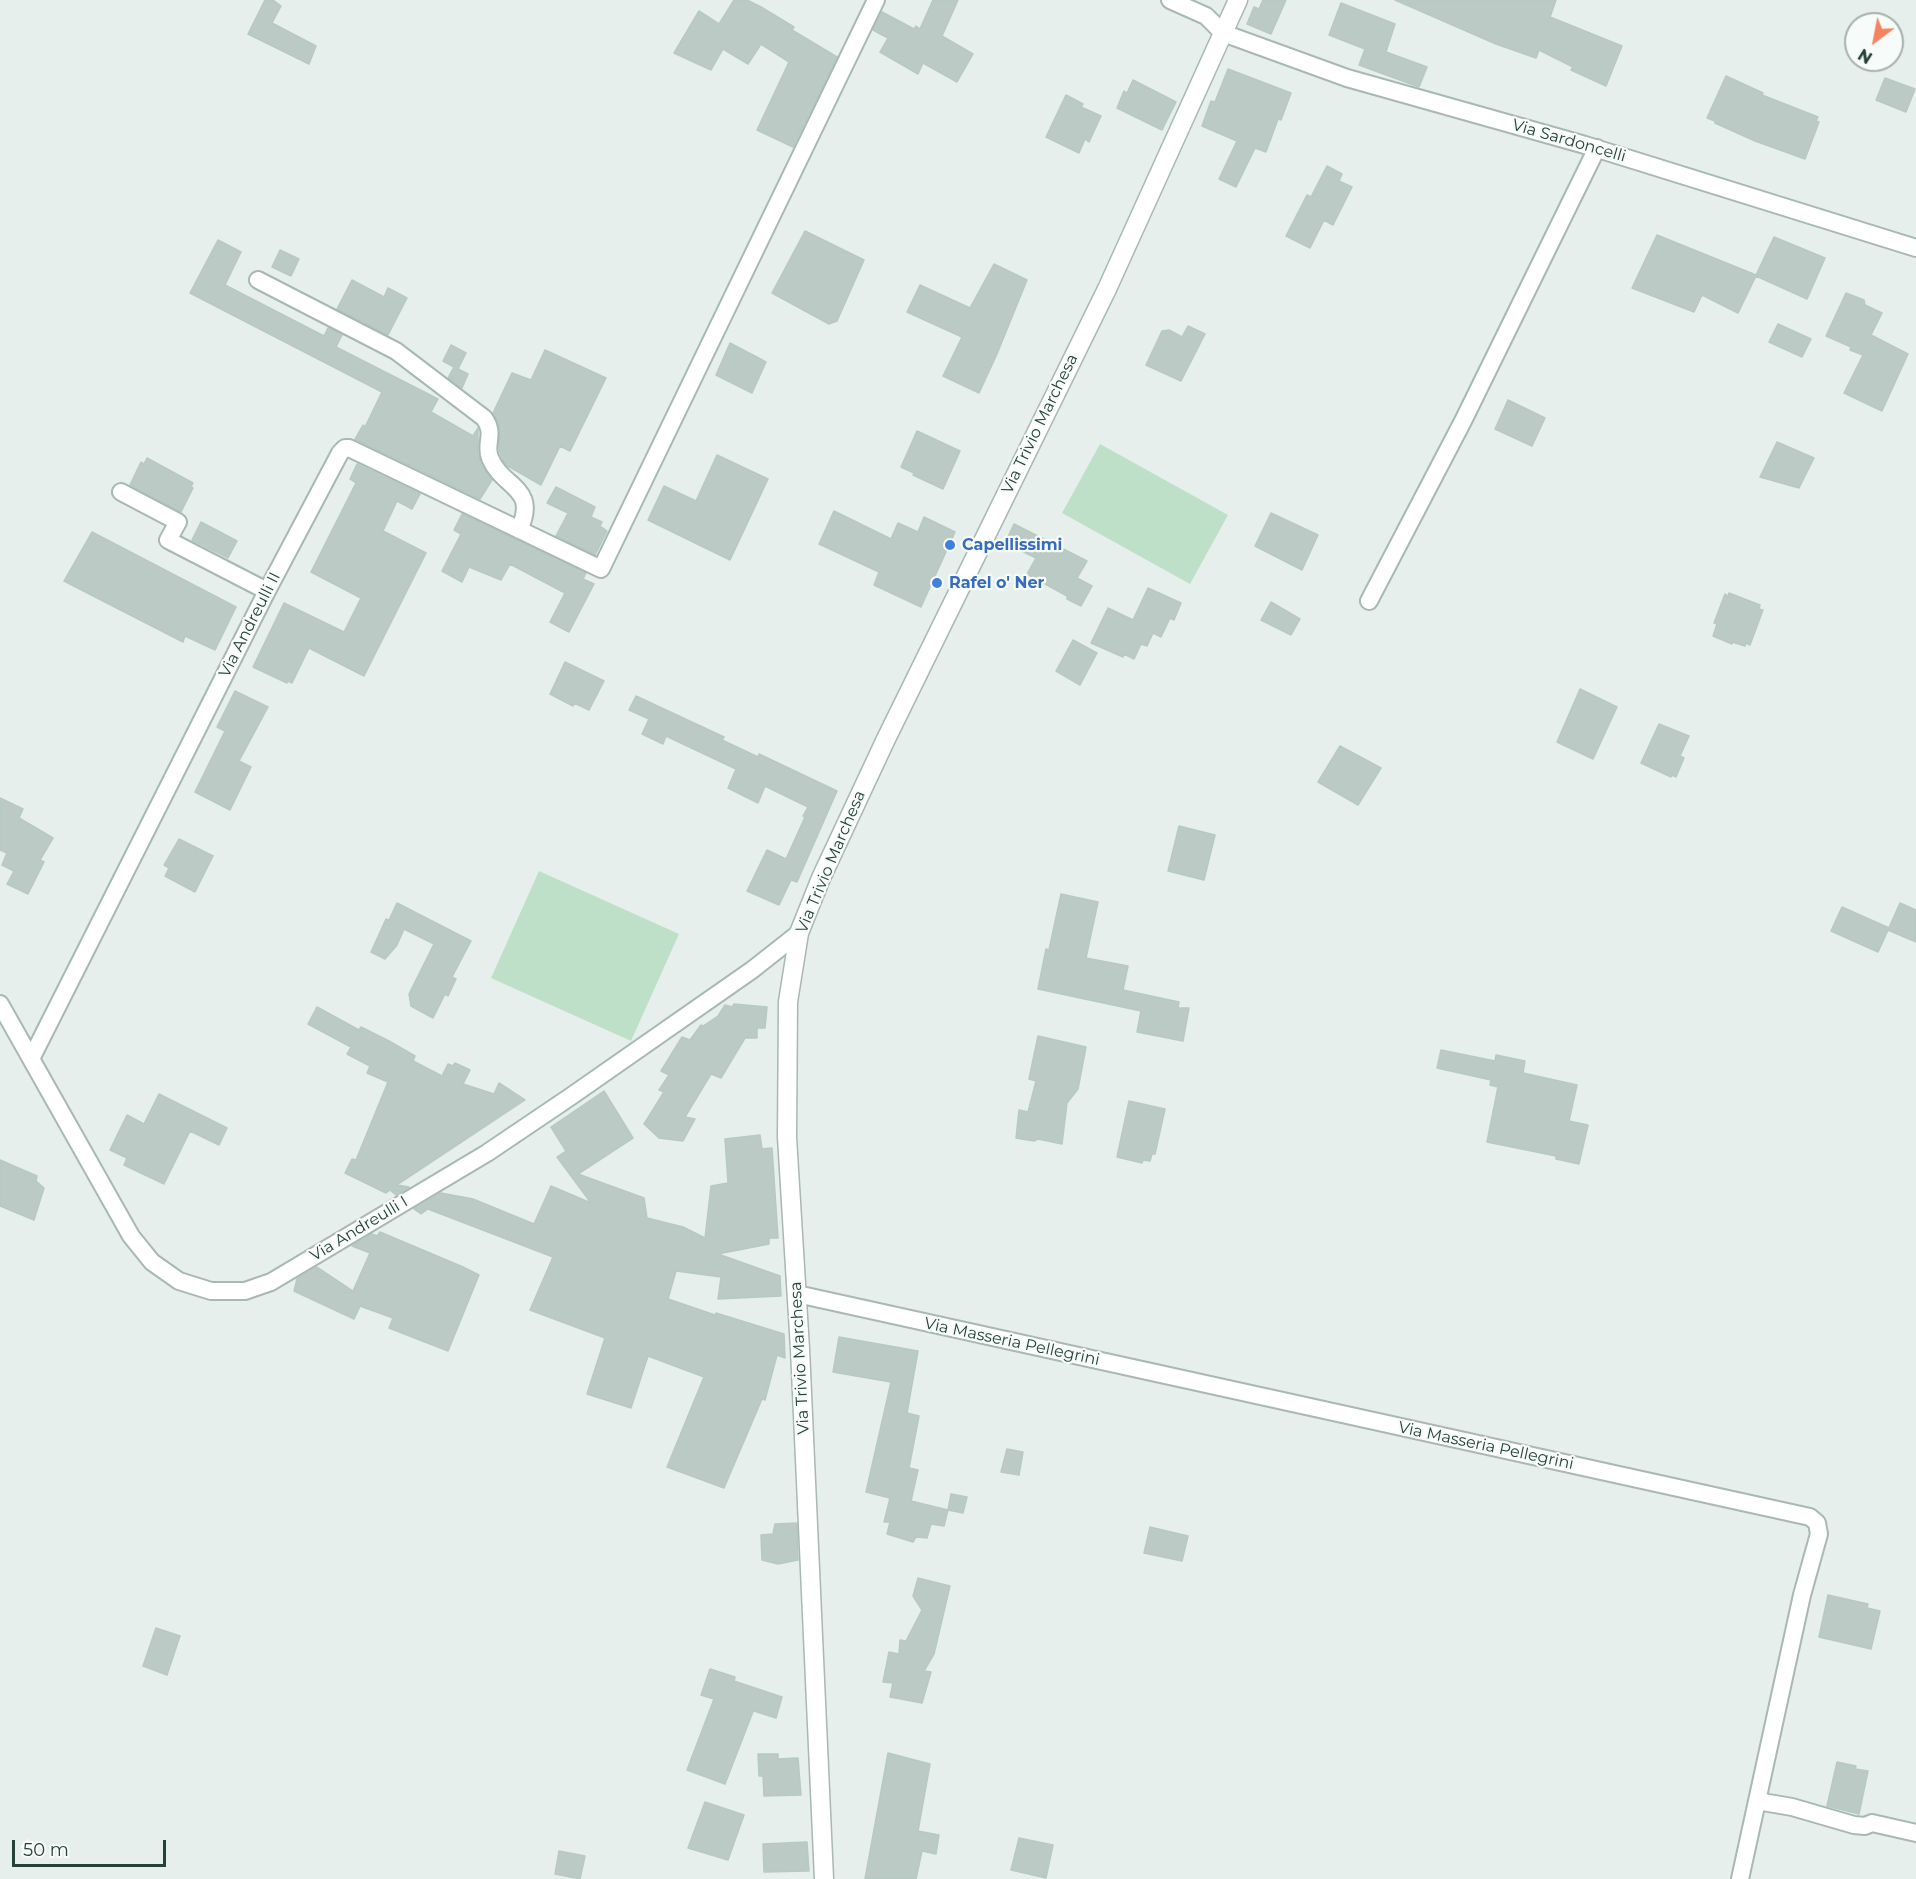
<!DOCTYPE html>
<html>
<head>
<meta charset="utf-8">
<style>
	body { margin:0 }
	#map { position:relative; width:1916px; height:1879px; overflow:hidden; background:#e6efeb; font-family:Montserrat,sans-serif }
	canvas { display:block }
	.north { position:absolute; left:1844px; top:12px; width:60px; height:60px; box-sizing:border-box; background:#f7fbf9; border:2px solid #a3b1ad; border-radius:50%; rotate:212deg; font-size:16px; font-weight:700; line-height:24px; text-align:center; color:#24423a }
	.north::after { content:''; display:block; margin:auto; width:21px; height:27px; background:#f4845f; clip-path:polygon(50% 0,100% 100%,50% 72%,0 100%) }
	.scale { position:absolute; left:12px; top:1840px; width:154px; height:27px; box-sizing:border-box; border:3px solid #24423a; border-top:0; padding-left:8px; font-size:18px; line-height:21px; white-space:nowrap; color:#24423a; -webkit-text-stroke:4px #f7fbf9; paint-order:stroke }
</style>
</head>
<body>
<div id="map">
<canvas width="1916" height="1879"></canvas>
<div class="north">N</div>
<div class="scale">50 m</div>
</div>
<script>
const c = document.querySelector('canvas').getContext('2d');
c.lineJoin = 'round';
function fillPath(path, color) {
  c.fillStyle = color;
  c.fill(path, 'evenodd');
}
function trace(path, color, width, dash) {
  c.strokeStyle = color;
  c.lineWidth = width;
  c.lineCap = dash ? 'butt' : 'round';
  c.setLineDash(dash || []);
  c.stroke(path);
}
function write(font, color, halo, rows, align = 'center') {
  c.font = font + ' Montserrat,sans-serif';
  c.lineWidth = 4.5;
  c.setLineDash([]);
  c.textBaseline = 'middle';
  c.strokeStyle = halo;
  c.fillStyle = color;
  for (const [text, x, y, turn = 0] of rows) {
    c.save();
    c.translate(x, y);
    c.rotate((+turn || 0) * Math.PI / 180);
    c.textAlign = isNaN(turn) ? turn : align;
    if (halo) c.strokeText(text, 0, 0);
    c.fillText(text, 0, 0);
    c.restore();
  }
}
fillPath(new Path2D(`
	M1100,444L1228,515L1190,584L1062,513Z
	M539,871L679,934L631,1041L491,978Z`), '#bfe0c8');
const building = new Path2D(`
	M265,0H273L281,6L272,23L316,46L309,64L248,34Z
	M734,0H747L761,7L794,27L792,30L837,57L793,147L757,130L789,62L761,44L748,64L723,49L711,70L674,53L699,11L719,24Z
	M933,0H958L942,36L973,54L957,82L923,63L918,74L880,52L888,38L873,30L882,12L914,29L916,26L920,29Z
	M1263,0H1286L1271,34L1247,24L1254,7L1259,9Z
	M1395,0H1556L1550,17L1622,46L1606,86L1571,70L1573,67L1539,50L1536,58L1496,44Z
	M1341,3L1395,24L1386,52L1427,67L1419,87L1359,65L1365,49L1329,35Z
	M1228,69L1291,93L1281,120L1278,119L1266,152L1255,148L1236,187L1219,179L1237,141L1202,126L1211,101L1215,102Z
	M1726,76L1763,93L1762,95L1818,117L1816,121L1819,122L1805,159L1755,141L1715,123V121L1707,118Z
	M1885,78L1915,89L1906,112L1876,100Z
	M1133,80L1176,102L1162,130L1117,108L1124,91L1127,93Z
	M1066,95L1083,104L1081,107L1101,116L1089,142L1085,139L1079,153L1046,137Z
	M1327,166L1342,174L1339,181L1352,187L1333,225L1324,220L1310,248L1286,236L1307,195L1311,197Z
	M805,231L864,260L837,321L829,324L772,293Z
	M1657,235L1756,275L1774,237L1825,258L1807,299L1756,276L1738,313L1702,295L1694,312L1632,288Z
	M218,240L241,252L225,285L324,336L328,328L342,335L336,347L438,399L431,412L473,436L478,428V456L492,480L480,499L355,439L363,425L365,427L382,392L190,293Z
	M280,250L299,259L291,276L272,267Z
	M994,264L1027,280L997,354L979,393L943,376L962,337L907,312L920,285L970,308Z
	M352,280L384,297L388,288L407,298L388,335L337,309Z
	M1846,293L1864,300L1865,305L1882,313L1871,335L1908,354L1882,411L1844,393L1863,355L1850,350L1851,347L1826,336Z
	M1778,324L1811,339L1802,357L1769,342Z
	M1188,326L1205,334L1181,381L1146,365L1162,331L1169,330L1182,337Z
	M730,343L766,362L752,393L716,375Z
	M451,345L466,353L458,369L468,374L462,388L448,378L454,367L443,361Z
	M545,350L606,378L570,451L560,446L541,485L508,466L504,462L499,451V426L493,413L512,373L531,380Z
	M1508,400L1545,418L1532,446L1495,429Z
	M917,431L960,451L943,489L913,475L914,473L901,467Z
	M1777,442L1814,458L1799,488L1760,477Z
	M717,455L768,479L730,560L648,520L664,486L696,501Z
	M147,458L193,483L191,487L193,488L181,512L130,485L141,462L144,464Z
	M357,464L420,494L412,509L397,501L383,531L426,553L364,676L309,648L292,683L288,681L287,683L253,667L284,603L344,632L361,598L311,572L356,483L350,479Z
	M556,487L595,507L591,517L602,522L600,526L607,531L595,555L556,536L568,513L547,503Z
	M834,511L891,539L898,523L918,532L924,517L955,532L921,607L874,585L879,572L819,544Z
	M1271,513L1318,535L1302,570L1255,546Z
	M462,514L586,573L583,579L594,584L569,632L550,622L565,593L510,564L501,580L469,567L462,582L442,571L461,534L454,530Z
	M201,522L237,541L228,558L192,540Z
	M1014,524L1087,561L1077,578L1092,586L1081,606L1067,599V596L1027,574L1036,558L1005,543Z
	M92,532L236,607L215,650L185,636L183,642L64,581Z
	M1148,588L1181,603L1174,620L1170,618L1161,637L1153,633L1147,646L1141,644L1134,659L1124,654L1123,657L1091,643L1108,608L1133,620Z
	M1729,593L1760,605L1759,609L1763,610L1750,645L1746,643L1745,646L1732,642V644L1713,636L1717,624L1714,623L1725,594L1728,596Z
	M1271,602L1300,619L1291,635L1261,620Z
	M1073,640L1097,653L1080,685L1056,671Z
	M565,662L604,681L589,710L574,703L573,706L550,694Z
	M1580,689L1617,707L1593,759L1557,742Z
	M235,691L268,707L239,761L251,767L230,810L195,792L225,731L217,727Z
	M636,696L724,737L722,740L758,757L759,754L837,791L797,882L791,880L779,905L747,891L767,850L786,859L805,817L803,816L808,807L765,786L758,803L728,788L736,769L666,736L663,744L642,734L649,719L629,710Z
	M1659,724L1689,736L1680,756L1684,758L1676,777L1672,775L1671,777L1641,763Z
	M1340,746L1381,768L1358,805L1318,782Z
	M0,798L23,809L19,818L53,838L40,860L44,862L28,894L7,884L14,871L2,865L7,853L0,850Z
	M1179,826L1215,835L1204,880L1168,871Z
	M179,839L213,856L195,892L165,876L169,868L164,865Z
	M1061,894L1098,902L1086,958L1128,966L1123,990L1179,1002L1178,1008H1189L1183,1041L1137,1032L1141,1011L1038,989L1046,949L1049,950Z
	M397,903L471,941L452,977L456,979L448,996L445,994L433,1018L411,1006L409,994L434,944L404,929L397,945L385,959L371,952L386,919L389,920Z
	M1900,903L1916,910V942L1888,930Z
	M1842,907L1889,928L1878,952L1831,931Z
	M734,1004L767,1007L765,1028H757V1038H745L721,1078L711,1074L685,1117L695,1119L683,1141L659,1138L644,1124L664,1092L659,1090L669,1075L661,1071L682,1037L690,1040L701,1025L703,1026L718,1016L725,1005L732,1007Z
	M317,1007L359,1030L361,1027L389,1041L415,1056L413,1061L442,1076L448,1064L453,1066L455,1063L470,1070L463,1084L494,1094L499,1083L525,1100L397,1185L409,1187L396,1195L390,1190L386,1193L345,1173L352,1159L356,1160L388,1082L367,1073L370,1066L347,1054L351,1047L308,1024Z
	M1038,1036L1086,1047L1078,1089L1067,1103L1062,1144L1038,1139L1034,1141L1016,1138L1019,1110L1028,1112L1036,1081L1029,1079Z
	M1441,1050L1495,1061L1496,1055L1525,1061L1523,1073L1577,1085L1569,1121L1588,1125L1579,1164L1556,1159V1156L1487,1142L1498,1087L1490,1085L1491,1080L1437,1068Z
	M604,1091L633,1138L578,1174L644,1198L647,1218L683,1227L705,1238L711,1186L728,1183L725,1139L760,1135L762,1149L772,1148L778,1238H769V1244L718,1254L780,1276L781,1296L718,1299L721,1277L676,1271L668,1299L715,1315L716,1313L784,1334L785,1358L777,1355L765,1400L762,1399L724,1488L667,1467L704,1377L648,1356L631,1408L587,1394L605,1338L530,1310L553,1257L428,1209L421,1214L414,1209L441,1193L473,1199L534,1224L551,1186L591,1203L557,1157L566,1151L551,1127Z
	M159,1094L227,1128L219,1145L190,1131L164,1184L124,1165L127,1158L110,1150L127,1115L144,1124Z
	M1129,1101L1165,1109L1155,1154H1152L1150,1161L1143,1160L1142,1163L1117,1157Z
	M0,1160L37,1176L36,1181L44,1188L34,1220L0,1206Z
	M380,1232L463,1267L479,1275L448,1351L389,1328L393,1318L360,1306L354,1319L294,1291L297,1279L317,1267L353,1291L370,1253L352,1246L372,1234L377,1236Z
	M839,1337L918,1351L907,1413L919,1416L909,1468L918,1470L911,1501L948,1510L944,1526L931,1524L927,1538L916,1537L913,1542L887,1534L890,1522H884L890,1498L866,1492L891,1382L833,1372Z
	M1007,1449L1023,1452L1019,1475L1001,1472Z
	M951,1494L967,1497L963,1513L948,1510Z
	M797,1523L798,1560L778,1564L762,1560L761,1535L773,1534L775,1524Z
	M1150,1527L1188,1536L1182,1561L1144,1553Z
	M918,1578L950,1586L934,1654L924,1671L931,1672L922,1703L890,1697L893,1683L883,1682L889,1652L899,1654L900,1640L906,1641L922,1610L913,1596Z
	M1828,1595L1868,1604L1867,1608L1880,1611L1871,1649L1819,1637Z
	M156,1628L180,1636L167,1675L143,1666Z
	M710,1669L735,1677L734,1681L782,1697L776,1718L754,1711V1709L725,1784L687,1770L714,1699L701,1695Z
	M888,1753L930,1764L918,1831L939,1835L936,1854L922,1851L916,1879H865Z
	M758,1754H778V1759L798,1758L801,1795L764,1796L763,1776H759Z
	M1837,1762L1856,1766L1855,1769L1868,1771L1859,1814L1827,1806Z
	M705,1802L744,1815L728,1860L688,1848Z
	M1019,1838L1053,1845L1046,1878L1011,1870Z
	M807,1842L809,1871L764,1872L763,1844Z
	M559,1851L585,1856L580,1879L555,1874Z`);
fillPath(building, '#bbcac4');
trace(building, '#b8c9c2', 1.5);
const minor = new Path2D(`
	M1170,0L1206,16L1223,33L1347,78L1585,145L1916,248
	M258,280L396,351L484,418C496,434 484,444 490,458C503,489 539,487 519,530
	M121,492L178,522L168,540L267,591
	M1369,601L1463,421L1597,148
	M0,1004L131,1236L152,1262L179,1281L211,1291H245L271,1282L487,1153L570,1097L752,970L799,933
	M31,1059L267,591L340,453L345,448H349L601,569L876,0
	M797,1294L1810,1517L1817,1523L1819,1534L1802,1595L1740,1879
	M1757,1801L1792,1807L1854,1825L1865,1826L1872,1823L1916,1833`);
const tertiary = new Path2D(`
	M824,1879L800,1349L787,1137L788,1002L799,933L821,878L886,739L1107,289L1238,0`);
trace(minor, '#a8b8b2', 20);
trace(tertiary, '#a8b8b2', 21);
trace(minor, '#fff', 16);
trace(tertiary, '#fff', 18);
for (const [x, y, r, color] of [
	[950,545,6,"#3f7fe0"],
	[937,583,6,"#3f7fe0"]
]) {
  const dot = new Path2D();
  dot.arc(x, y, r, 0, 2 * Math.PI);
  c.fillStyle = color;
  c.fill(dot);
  trace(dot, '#f7fbf9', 2);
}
write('16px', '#24423a', '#f7fbf9', [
	["Via Sardoncelli",1569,141,16],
	["Via Trivio Marchesa",1040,424,-64],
	["Via Andreulli II",250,625,-63],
	["Via Trivio Marchesa",831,862,-67],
	["Via Andreulli I",359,1229,-31],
	["Via Masseria Pellegrini",1012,1342,12],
	["Via Trivio Marchesa",800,1358,-93],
	["Via Masseria Pellegrini",1486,1446,12]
]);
write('bold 16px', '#366cbe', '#f7fbf9', [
	["Capellissimi",962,545],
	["Rafel o' Ner",949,583]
], 'left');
</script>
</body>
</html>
